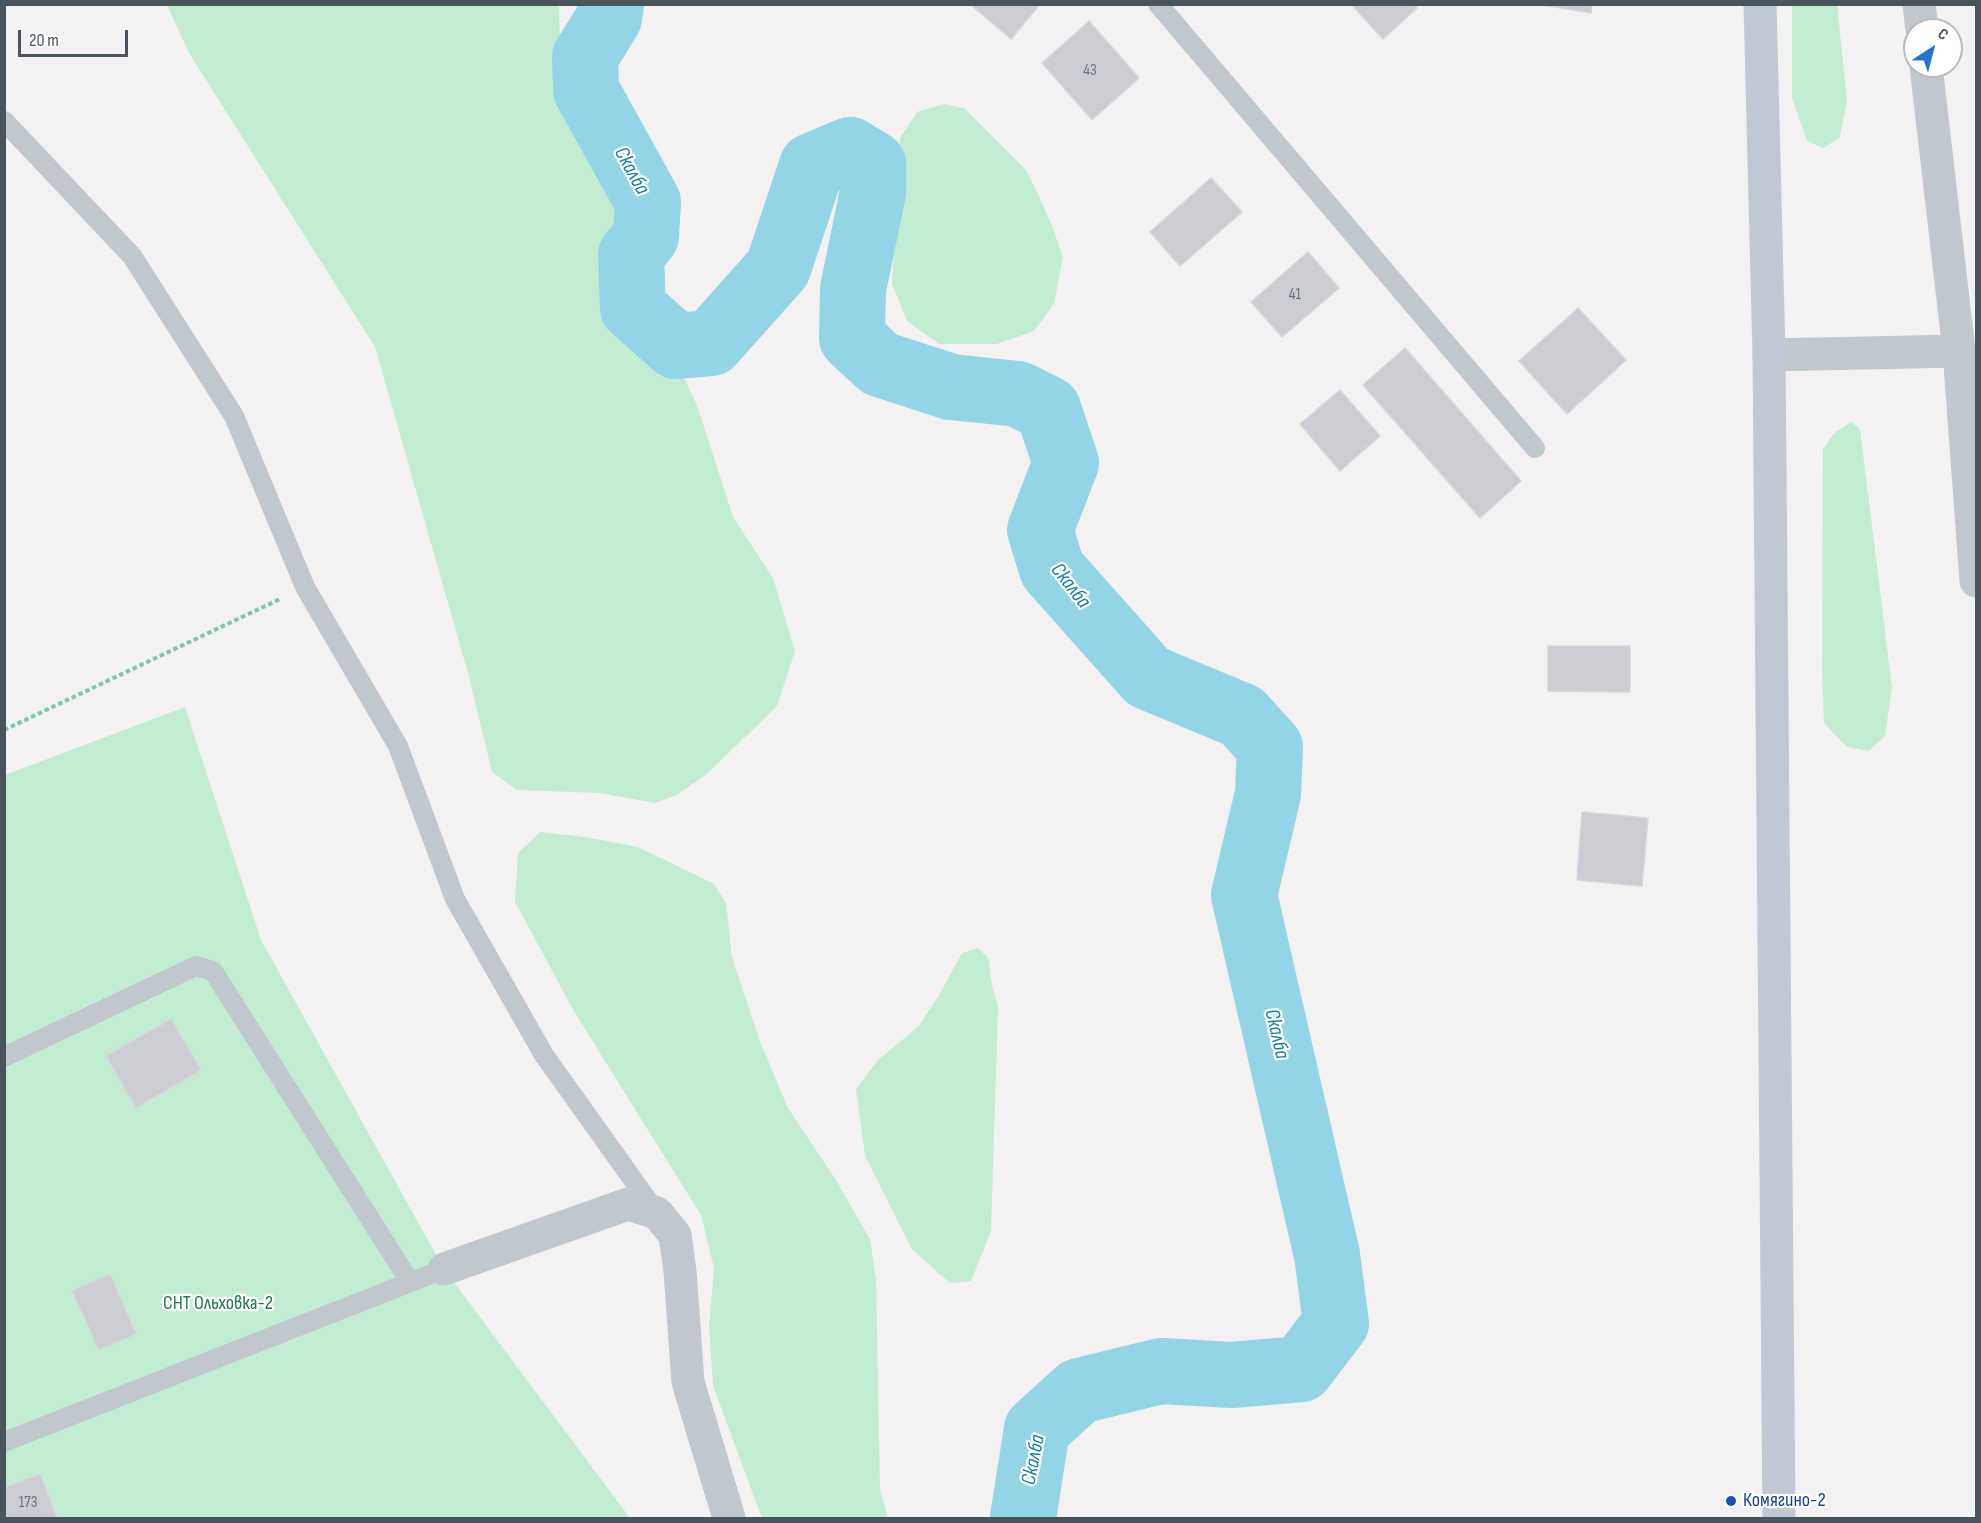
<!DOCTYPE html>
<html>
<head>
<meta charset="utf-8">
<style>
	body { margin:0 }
	#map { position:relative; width:1981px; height:1523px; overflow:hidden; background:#f3f1f1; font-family:"Sofia Sans Condensed",sans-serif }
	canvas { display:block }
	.frame { position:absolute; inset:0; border:6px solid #4a545d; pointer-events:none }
	.north { position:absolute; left:1903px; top:18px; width:60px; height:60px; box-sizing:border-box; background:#fff; border:2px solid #b7bbbe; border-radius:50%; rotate:36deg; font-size:16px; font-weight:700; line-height:24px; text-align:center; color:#4a545d }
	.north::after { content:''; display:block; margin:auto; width:21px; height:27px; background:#2673d8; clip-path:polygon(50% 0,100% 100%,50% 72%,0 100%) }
	.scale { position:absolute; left:18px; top:30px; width:110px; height:27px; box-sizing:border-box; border:3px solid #4a545d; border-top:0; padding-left:8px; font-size:18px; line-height:21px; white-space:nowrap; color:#4a545d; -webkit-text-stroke:4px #fff; paint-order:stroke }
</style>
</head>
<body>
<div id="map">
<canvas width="1981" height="1523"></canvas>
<div class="frame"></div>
<div class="north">С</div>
<div class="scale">20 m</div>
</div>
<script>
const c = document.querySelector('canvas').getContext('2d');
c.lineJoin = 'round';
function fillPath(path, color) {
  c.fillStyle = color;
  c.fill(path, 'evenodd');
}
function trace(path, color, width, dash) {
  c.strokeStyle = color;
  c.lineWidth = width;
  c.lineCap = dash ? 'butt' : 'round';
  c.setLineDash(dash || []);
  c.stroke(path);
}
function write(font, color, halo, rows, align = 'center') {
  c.font = font + ' "Sofia Sans Condensed",sans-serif';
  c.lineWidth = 4.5;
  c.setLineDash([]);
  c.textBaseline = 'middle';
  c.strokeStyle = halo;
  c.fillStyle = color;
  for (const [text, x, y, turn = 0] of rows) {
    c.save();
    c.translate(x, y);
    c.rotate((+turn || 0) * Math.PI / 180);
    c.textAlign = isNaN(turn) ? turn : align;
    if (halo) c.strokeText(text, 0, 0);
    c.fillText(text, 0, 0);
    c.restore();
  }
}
fillPath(new Path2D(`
	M167,5H559L560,42L567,79L590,134L609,154L628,184L633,218L611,252L613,319L681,371L698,408L733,517L773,578L795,651L777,706L708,773L677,795L655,803L600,793L517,790L492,772L468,673L375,347L189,53Z
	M1792,5H1837L1847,99L1840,137L1824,148L1807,141L1792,98Z
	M944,104L964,108L1027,171L1051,223L1063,257L1054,304L1034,331L997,344H939L907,321L892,284L895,236L902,194L898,162L900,138L917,112Z
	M1851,422L1860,429L1892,688L1885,736L1869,751L1847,747L1824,723L1822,670L1823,449L1835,432Z
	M185,707L261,940L444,1269L630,1518H5V775Z
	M540,832L585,837L638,847L714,884L726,903L732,957L761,1044L788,1108L834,1177L870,1239L876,1279L880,1489L888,1518H762L713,1386L709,1325L714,1268L701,1215L575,1013L515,902L518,853Z
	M978,948L989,959L991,980L998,1007L991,1231L971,1281L950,1283L912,1249L865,1156L856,1089L878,1060L918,1027L939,995L962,953Z`), '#c3edd3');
trace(new Path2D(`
	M611,4L609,18L585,57L586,90L648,202L646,236L631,255L633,308L676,346L711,343L778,268L812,166L850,150L873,164V192L853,289L852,338L880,364L951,387L1018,394L1048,409L1066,463L1040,530L1052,569L1148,677L1242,716L1270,747L1268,794L1244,895L1327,1255L1336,1323L1301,1369L1232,1375L1161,1371L1079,1391L1037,1429L1023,1518`), '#93d5e7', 66);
const building = new Path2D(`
	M970,4H1040L1011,39Z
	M1351,4H1413L1417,8L1383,39Z
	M1537,4H1592L1591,13Z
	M1089,21L1139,78L1092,120L1042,63Z
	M1211,178L1242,212L1180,266L1150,232Z
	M1308,252L1339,288L1282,337L1251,302Z
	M1578,308L1626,360L1567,414L1519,361Z
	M1405,348L1521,481L1480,518L1363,385Z
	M1340,390L1380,436L1340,471L1300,424Z
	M1548,646H1630V692L1548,691Z
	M1582,812L1648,818L1642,886L1577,880Z
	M171,1019L201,1070L136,1108L106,1056Z
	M110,1274L136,1334L99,1350L72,1291Z
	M40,1474L57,1518H4V1488Z`);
fillPath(building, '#cbcdd3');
trace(building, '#d5d7dc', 1.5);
trace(new Path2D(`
	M4,730L280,599`), '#7dc9a4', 4, [4.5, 3]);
trace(new Path2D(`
	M1158,4L1535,448
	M4,121L132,256L234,416L305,587L398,746L455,899L544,1055L656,1212
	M4,1057L196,966L213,971L410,1282
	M4,1442L444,1269`), '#c0c8ce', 20);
trace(new Path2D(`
	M1919,4L1922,30
	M1926,66L1959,351L1976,581
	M1769,355L1959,351
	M444,1269L628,1204L657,1213L675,1235L680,1271L688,1382L729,1518`), '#c0c8ce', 33);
trace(new Path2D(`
	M1760,4L1769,355L1779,1518`), '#c0c9d3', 33);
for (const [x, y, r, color] of [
	[1731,1501,6,"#1a4fb4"]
]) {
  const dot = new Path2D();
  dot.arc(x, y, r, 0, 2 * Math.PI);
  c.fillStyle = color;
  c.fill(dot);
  trace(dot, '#fff', 2);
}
write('16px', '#6a727a', null, [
	["43",1090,71],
	["41",1295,295],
	["173",28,1503]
]);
write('20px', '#1e7b4d', '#fff', [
	["СНТ Ольховка-2",218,1304]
]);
write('20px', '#164399', '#fff', [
	["Комягино-2",1743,1501]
], 'left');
write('italic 21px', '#177f9c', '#fff', [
	["Скалба",631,171,61],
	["Скалба",1070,586,52],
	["Скалба",1276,1034,77],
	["Скалба",1034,1460,-79]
]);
</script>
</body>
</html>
